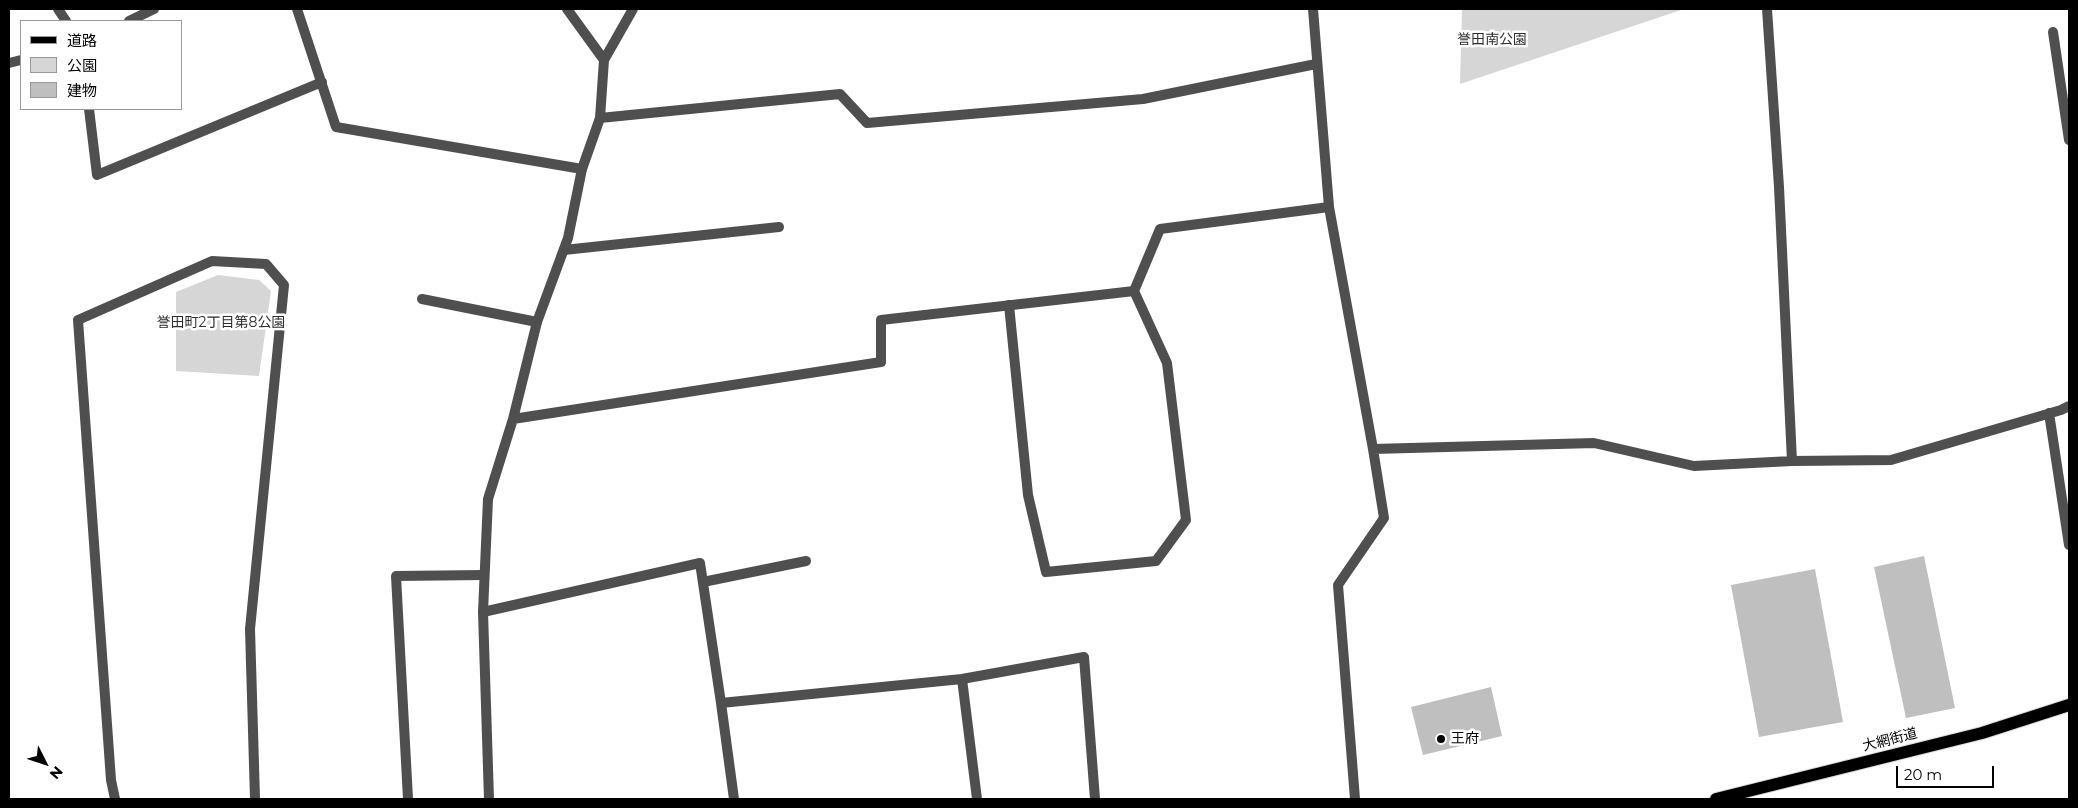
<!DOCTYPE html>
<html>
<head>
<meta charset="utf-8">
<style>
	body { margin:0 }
	#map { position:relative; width:2078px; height:808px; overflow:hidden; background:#fff; font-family:Montserrat,"Noto Sans JP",sans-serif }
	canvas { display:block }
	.frame { position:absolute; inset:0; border:10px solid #000; pointer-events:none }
	.legend { position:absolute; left:20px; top:20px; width:162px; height:90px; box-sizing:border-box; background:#fff; border:1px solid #999; margin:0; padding:6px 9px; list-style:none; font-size:15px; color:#000 }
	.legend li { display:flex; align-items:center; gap:10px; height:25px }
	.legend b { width:25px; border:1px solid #999 }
	.north { position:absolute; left:20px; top:738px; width:50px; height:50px; -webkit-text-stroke:4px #fff; paint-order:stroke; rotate:131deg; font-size:14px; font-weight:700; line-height:20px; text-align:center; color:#000 }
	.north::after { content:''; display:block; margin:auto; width:18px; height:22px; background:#000; clip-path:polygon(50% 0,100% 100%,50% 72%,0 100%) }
	.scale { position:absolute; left:1896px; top:766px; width:98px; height:22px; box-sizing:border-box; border:2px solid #000; border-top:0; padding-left:6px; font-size:15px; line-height:18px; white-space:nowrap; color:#000; -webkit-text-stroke:4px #fff; paint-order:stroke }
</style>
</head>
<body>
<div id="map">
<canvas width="2078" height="808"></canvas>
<div class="frame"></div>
<ul class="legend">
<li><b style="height:6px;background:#000"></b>道路</li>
<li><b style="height:14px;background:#d6d6d6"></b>公園</li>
<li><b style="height:14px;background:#bfbfbf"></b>建物</li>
</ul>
<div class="north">N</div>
<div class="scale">20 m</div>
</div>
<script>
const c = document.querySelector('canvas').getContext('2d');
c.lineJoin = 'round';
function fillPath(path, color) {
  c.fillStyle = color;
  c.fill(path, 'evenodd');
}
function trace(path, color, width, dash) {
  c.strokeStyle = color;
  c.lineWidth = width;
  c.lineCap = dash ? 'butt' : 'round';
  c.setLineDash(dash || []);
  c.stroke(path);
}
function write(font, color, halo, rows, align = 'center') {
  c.font = font + ' Montserrat,"Noto Sans JP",sans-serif';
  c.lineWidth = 5;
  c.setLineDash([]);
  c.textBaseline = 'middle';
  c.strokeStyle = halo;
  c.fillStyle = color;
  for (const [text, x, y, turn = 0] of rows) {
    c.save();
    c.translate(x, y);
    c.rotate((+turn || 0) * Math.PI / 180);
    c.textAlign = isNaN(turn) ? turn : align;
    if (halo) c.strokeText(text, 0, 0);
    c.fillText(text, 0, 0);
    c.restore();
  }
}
fillPath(new Path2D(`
	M1462,9H1684L1460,84Z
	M218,275L259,280L271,291L259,376L176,371V292Z`), '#d6d6d6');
fillPath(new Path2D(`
	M1924,556L1955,708L1906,718L1874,567Z
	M1815,569L1843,722L1759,737L1731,585Z
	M1491,687L1502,736L1423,755L1411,707Z`), '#bfbfbf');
const primary = new Path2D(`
	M1716,799L1982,733L2069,705`);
trace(primary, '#dbdbdb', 14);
trace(new Path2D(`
	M297,9L336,127L582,169
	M564,250L779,227
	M422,299L537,322
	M1009,305L1028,495L1046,572L1156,561L1186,520L1167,363L1134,291L1160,229L1329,207
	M703,582L806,561
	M483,612L700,563L721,703
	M962,679L1084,657L1095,799
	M408,799L396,576L484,575
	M734,799L721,703L962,679L977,799`), '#4f4f4f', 10);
trace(new Path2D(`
	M58,9L66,21
	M567,9L604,60
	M1313,9L1329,207L1373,449L1594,443L1694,466L1792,461L1891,460L2061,410L2069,406
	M1767,9L1779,187L1792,461
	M129,21L154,9
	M2053,32L2069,140
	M9,63L21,60
	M89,109L97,175L322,82
	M600,118L840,94L867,123L1143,99L1316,64
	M2049,413L2069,545
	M513,419L881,362V320L1134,291
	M115,799L111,780L78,320L212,261L266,264L284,285L250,629L255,799
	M489,799L483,612L488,499L513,419L537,322L568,238L582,169L600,118L604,60L633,9
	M1355,799L1338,585L1384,518L1373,449`), '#4f4f4f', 10);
trace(primary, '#000', 12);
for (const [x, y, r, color] of [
	[1441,739,5,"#000"]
]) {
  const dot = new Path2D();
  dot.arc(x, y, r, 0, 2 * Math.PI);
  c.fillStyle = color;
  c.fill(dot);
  trace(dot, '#fff', 2);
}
write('14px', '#2d2d2d', '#fff', [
	["誉田南公園",1492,40],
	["誉田町2丁目第8公園",221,323]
]);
write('14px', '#000', '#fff', [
	["王府",1451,739]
], 'left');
write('14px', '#000', '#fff', [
	["大網街道",1890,740,-14]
]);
</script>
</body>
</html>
